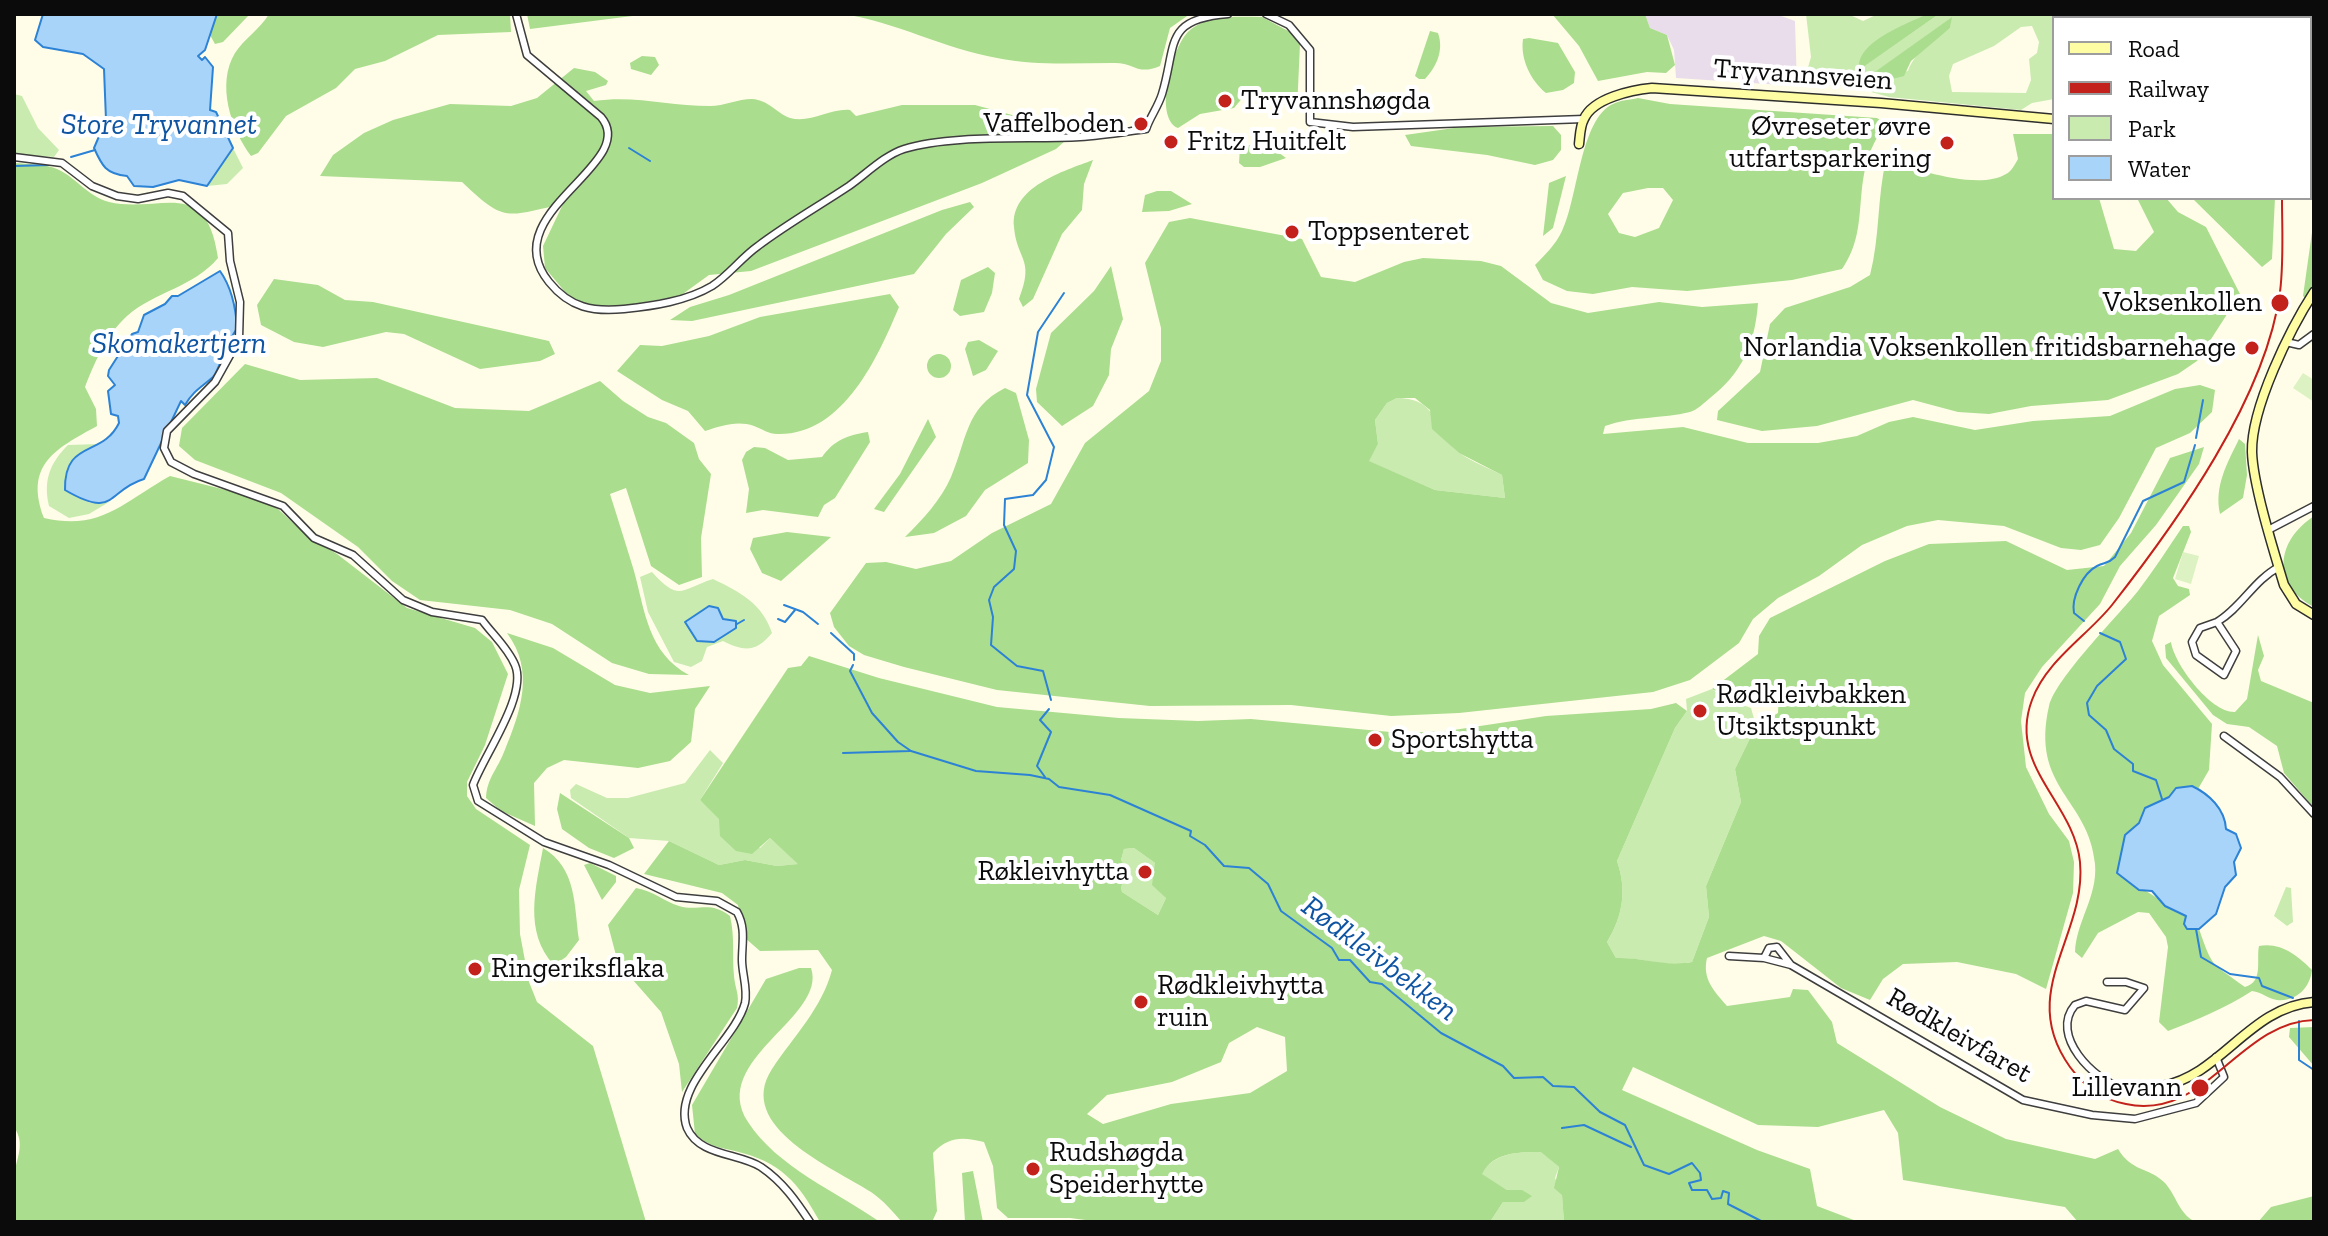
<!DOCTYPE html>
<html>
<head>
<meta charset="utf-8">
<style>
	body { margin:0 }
	#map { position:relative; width:2328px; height:1236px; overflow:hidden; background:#fffde8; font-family:"Zilla Slab",serif }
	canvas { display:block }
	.frame { position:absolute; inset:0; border:16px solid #0b0b0b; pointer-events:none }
	.legend { position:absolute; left:2052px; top:16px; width:260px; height:184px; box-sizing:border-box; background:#fff; border:2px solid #9d9d9d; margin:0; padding:10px 14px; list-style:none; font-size:24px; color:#0b0b0b }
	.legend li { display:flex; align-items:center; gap:16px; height:40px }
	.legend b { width:40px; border:2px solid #9d9d9d }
</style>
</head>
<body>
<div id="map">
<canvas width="2328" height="1236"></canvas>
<div class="frame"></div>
<ul class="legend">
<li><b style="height:10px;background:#fffda3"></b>Road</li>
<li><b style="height:10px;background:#c2221b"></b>Railway</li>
<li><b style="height:22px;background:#c9ebb0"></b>Park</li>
<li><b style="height:22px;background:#a9d4fa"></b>Water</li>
</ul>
</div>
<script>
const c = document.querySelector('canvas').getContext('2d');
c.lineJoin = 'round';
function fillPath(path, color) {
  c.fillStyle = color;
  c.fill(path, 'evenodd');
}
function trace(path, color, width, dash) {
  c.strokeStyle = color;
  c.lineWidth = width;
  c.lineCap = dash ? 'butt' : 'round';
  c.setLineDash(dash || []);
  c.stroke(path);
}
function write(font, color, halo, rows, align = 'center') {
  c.font = font + ' "Zilla Slab",serif';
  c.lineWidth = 8;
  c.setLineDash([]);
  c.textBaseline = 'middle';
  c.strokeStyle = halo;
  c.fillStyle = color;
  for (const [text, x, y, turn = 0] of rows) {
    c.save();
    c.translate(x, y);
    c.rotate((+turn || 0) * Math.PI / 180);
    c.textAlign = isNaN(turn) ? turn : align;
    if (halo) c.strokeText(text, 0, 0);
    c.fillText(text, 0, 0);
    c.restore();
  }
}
fillPath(new Path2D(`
	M1645,14H1776L1795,21L1797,86L1676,78L1674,50L1667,35L1650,28Z`), '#eaddeb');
fillPath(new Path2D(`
	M1806,14H1848L1863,21L1878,14H1927L1881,38L1860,69L1939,14H2104V18H2054V99L2032,103L2021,110L1889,97L1850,86L1803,85L1811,57ZM1951,18L1950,28C1934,40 1915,51 1908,71L1866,79ZM2032,26L2039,42L2037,53L2029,59L2031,80L2026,93L1952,92L1949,76L1953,64L1994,46L2021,27Z
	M14,94L22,96L38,128L59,150L54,157L14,154Z
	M233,148L243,168L227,184L207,186Z
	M1397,398C1442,398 1433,435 1461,454C1474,463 1489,468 1502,475L1505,498L1435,490L1368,461L1378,444L1375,420L1387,403Z
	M99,444C75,454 64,463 65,490L90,503L109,502L89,514L69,518L49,506C43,480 50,463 68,445Z
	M652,572C680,603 681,589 713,579C740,592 762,603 772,633C756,652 745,652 723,641L707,647L702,661L691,667L674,662L648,612L640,577Z
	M1712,689L1722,697L1751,708L1756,726L1735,769L1741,802L1706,886L1709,917L1692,962C1660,968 1646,957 1616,958L1607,942C1623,916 1627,890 1617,861L1675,728L1687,711L1686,699Z
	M710,750L723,763L700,800L760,848L770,838L799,864L777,866L745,860L719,865L669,841L629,838L571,798L570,790L576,784L607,798H628L685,783Z
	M1134,848L1155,863L1166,898L1158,915L1122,892L1121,887L1129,871L1121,860L1124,849Z
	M2286,887L2291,888L2293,922L2287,926L2274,916Z
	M1542,1152L1559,1167L1555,1178L1562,1194L1564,1222H1490L1503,1202H1524L1522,1190H1507L1481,1174C1495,1152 1518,1152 1542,1152Z`), '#c9ebb0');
fillPath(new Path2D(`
	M217,14H250L223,42L215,44L210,35Z
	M269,14H510L511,32L438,35L385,61L355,69L336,88L286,116L258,153L251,156C231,129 216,84 235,53C244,39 260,29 269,14Z
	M527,14H648L530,29Z
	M843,14H1190L1170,28L1160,66C1137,76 1134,62 1113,63C1074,63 1036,66 997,58C945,49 896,22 843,14Z
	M1552,14H1645L1650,28L1667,35L1675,65L1666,73L1647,72L1598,81L1579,46Z
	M1927,14H1939L1859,70C1855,42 1907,24 1927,14Z
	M2248,14H2314V81L2310,88V18H2250Z
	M1262,17L1290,32L1300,44L1297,110L1265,97L1244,96L1234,108L1200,114L1178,128C1153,118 1172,46 1189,31C1208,14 1238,17 1262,17Z
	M1952,17L1950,28L1911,61L1904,76L1877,83L1865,79Z
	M1430,31L1438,33C1444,50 1437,66 1425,79H1419L1415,76Z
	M1529,38L1558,43L1575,72L1574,83L1563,90L1546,93C1531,81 1520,59 1523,39Z
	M642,56L655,57L659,65L651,75L631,69L630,63Z
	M574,68L595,72L608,81L606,85L586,91L594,101C635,95 669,106 710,106C724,106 738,99 752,99C769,100 776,113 790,118C810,124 830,108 850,110L856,116L902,105H975L1075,132L1056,149L982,183L751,271L709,275L680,296L628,305L597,306L571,299L545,268L543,246L563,204C506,216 506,224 462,182L320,176L333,155L364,133L393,120L450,104L511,106L537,98Z
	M1638,98L1670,104L1877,118L1886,124C1846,177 1874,223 1842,269L1792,280L1687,291L1632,287L1593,294L1567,291L1543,280L1535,265C1545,255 1556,244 1562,231C1578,199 1580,119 1613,104C1620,100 1630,100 1638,98ZM1648,188H1663L1673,200L1659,228L1635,237L1619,233L1608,214L1623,193Z
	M1553,126L1561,135V150L1553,160L1535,165L1487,155L1411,146L1405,135L1461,127Z
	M2013,134H2054V198H2099L2114,249L2136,251L2154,232L2137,198H2166L2178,212L2206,227L2240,294L2197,361L2178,374L2108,400L2031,406L1989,414L1958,412L1913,400L1817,426L1762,431L1717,420L1718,411L1760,372L1770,324L1785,308L1850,287L1870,275C1880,237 1877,198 1886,160C1915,169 1978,191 2006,174C2011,172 2015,164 2018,159Z
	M1254,145L1271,147L1286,158L1260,167H1244L1239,163L1240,146Z
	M2314,145V283L2308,301L2303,296L2314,218Z
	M1093,160L1084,184L1082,210L1062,234L1033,299L1023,307L1019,299C1035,258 1017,261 1014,227C1010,187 1064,171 1093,160Z
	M14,163C27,164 45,164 57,169C77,178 87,196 109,202C160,214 206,174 218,258C194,287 154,292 127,316C106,335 95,362 85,387L96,409L97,426C55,449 24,465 44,518C102,531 123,502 170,476L254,497L278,509L306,535L337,554L407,608L475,628L492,642L508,674L485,745L467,782V796L476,809L530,845L519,890L520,934L529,982L537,1002L593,1046L646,1222H14C14,1207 12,1191 14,1177C16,1157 26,1145 14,1127Z
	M1566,176L1553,228L1543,236L1549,183Z
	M1157,191H1171L1192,204L1169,211L1142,212L1145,195Z
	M2192,198H2275L2272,259L2262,267Z
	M970,202L974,207L946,234L914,274L692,321L670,320L690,307L729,295L942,210Z
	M1190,218L1302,239L1321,277L1355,282L1404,262L1423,258L1481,261L1501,266L1551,303L1588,313L1659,302L1702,307L1758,303C1755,344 1742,373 1710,398C1704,403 1697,410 1690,412C1662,419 1633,416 1605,426L1603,434L1683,427L1748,443H1818L1857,436L1889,422L1913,417L1975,430L2033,421L2110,416L2175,389L2200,385L2215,390L2212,412L2190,433L2156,448L2119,518L2100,545L2081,550L2061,548L2004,526L1938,520L1907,526L1862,545L1819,576L1778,598L1753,619L1739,643L1690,680L1653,692L1459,713L1391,716L1291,705L1150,706L997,690L904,667L864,655L849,646L834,627L830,613L866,563L886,562L916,569L951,561L992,533L1051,504L1085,443L1149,391L1161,361V328L1145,263L1169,222ZM1397,398H1415L1430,410L1432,429L1459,453L1502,475L1505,498L1435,490L1369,461L1378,444L1375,420L1387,403Z
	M1111,266L1123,319L1111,349L1109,375L1093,406L1062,426L1037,402L1036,389L1051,333L1094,291Z
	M988,267L995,273L992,293L984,312L960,316L953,310L961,280Z
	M274,279L318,285L345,300L373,302L549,341L555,354L540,361L480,369L404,334L386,332L323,347L294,342L261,325L257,305Z
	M890,294L899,307C878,357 843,436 777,434C769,434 762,429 754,426C737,420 721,426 705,431L688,411L662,400L617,371L640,345L662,346L709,336L760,317Z
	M979,340L998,351L986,370L973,376L965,349L968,342Z
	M927 366a12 12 0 1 1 24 0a12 12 0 1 1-24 0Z
	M245,364L300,380L377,378L455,408L529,411L600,381L623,401L648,417L666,423L694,443L699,459L711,474L701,538L702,577L679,585L651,566L626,488L610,494C618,519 626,545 634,571C645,611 648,653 689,675L649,674L612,663L552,624L510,610L420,600L392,581L358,547L281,493L195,460L179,446L182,428Z
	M1005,388L1016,393L1029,440L1028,463L985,490L966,516L934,533L905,537C923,519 941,500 951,477C967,440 965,408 1005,388Z
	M928,419L936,437L884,512L874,509L900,474Z
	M868,432L870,442L835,498L824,505L818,517L763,510L746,513L749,489L742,460L746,452L754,447L765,448L788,460L822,457C834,440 848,435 868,432Z
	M2239,439L2245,444L2247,475L2243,498L2220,514C2214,486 2227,464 2239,439Z
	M2204,447L2199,464L2156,525L2120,566L2100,604L2042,667L2025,693L2021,721L2026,767L2049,814L2069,841L2074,862L2073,893L2046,989L2016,974L1957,962L1903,964L1883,979L1870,1000L1841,988L1781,941L1764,936L1707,958C1702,979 1714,991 1727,1006L1790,997L1793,989L1808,990L1832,1022L1837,1043L1940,1107L2006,1139L2095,1159L2118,1149C2132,1172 2148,1167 2164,1182C2176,1194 2179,1215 2196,1222H2078L2065,1207L1903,1180L1898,1133L1884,1110L1818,1127L1758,1125L1633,1067L1622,1090L1757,1150L1810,1169L1817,1206L1859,1222H1564L1562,1195L1554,1188L1559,1167L1541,1152C1519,1152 1493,1152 1482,1174L1507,1190H1522L1532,1196L1524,1202H1503L1490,1222H1101L1070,1218H1008L997,1208L993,1166L984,1142C963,1137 949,1136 933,1153L937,1211L932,1222H902C893,1212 883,1200 871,1192C834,1168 734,1127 772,1069C794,1036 822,1008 832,970L818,950L760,951L745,938L738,905L722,893L644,874L669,841L719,865L745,860L777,866L798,864L770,838L752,854L736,851L720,836L719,819L700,800L788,668L801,666L809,656L879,678L997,707L1119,718L1198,721L1251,719L1401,733L1447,731L1546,716L1651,709L1676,703L1687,711L1675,728L1617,861C1627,890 1623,916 1607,942L1616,958C1644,957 1663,967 1692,962L1709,917L1706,886L1741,802L1735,769L1756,726L1778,713L1779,690L1768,682L1751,686L1737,703L1712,689L1758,654L1759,636L1770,618L1885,561L1929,544L2006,541L2067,570L2104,566L2131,533L2170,458ZM1134,848L1155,863L1152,885L1166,898L1158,915L1122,892L1121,887L1129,871L1121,860L1124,849ZM1257,1027L1285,1037L1287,1071L1250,1093L1171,1104L1103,1124L1087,1114L1107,1095L1172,1082L1221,1062L1229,1043Z
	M2314,516V607C2271,584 2276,541 2314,516Z
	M2183,526H2189L2191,532L2173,578L2178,586L2189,589L2190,595L2159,616L2152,641L2163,665L2212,724L2209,770L2198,789L2192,786L2145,808L2139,823L2125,835L2117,873L2186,916L2184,924L2187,929H2199C2213,969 2211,962 2245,987C2264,982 2256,959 2259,946C2281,942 2298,956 2312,970C2310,988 2296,1002 2277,1000C2268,999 2262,992 2252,991C2225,1008 2197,1020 2168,1031L2159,1022L2168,947L2166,937L2149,913L2138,912L2098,933L2082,958L2075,952C2076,922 2098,896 2095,864C2089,798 2030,789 2049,706C2056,678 2117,617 2138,591C2154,570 2168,548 2183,526Z
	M787,532L831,537L781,581L762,573L750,549L753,538Z
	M507,633L553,648L615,685L650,693L710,686L695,709L691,742L670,761L638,768L564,760L547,768L534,783L535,826L501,811L486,798C487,778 497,770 504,752C521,711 535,671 507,633Z
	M2258,635L2264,656L2258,670L2261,681L2314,703V808L2284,773L2277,746L2249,727L2227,724L2213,715L2166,658L2165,645L2171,642C2174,664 2211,713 2235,712L2247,699Z
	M560,793L629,838L634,848L614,858L589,848L562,829L557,809Z
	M543,848C577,868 574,905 579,940L566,957L554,965C523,932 536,887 543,848Z
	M590,863L616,876V882L602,900L584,865Z
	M636,888C654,891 663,901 679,906C699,912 709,900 730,916C735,937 732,955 734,976C735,989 740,994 737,1008L682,1092L679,1064L661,1012L618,963L608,925Z
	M799,968H811C828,1017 708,1060 748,1122C777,1167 837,1192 880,1222H820C798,1182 781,1162 735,1151C717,1147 709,1146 695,1134L692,1105L766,979Z
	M2314,1027V1066L2289,1037L2290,1028Z
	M973,1171L983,1222H965L962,1173Z
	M2314,1196V1222H2258L2271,1207Z`), '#abdd8e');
fillPath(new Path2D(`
	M2303,373L2314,380V402L2293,388Z
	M2183,552L2199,556L2191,584L2175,579Z`), '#ddf2c2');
const water = new Path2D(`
	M43,14H217L205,50L198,56L202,60L205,57L213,67L210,110L216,112L233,148L207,186L179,180L153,187L134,186L127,176C106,174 102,166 94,148L106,120L104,69L83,54L43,47L35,40Z
	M220,271C232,288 236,308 237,329C226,342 219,371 213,377C202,387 193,391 185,405L181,401L144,479C107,490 116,520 65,490C64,439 102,458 119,423L118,416L111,414L108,391L115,385L108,376L109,370L132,334L138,332L144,315L165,304L172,296H178Z
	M709,606L718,608L723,619L736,621V628L714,642L697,641L685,622Z
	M2192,786C2209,794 2225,809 2226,829L2236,834L2241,848L2234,862L2236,875L2225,887L2216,914L2199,929H2187L2184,924L2186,916L2165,906L2152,891L2139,890L2117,873L2125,835L2139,823L2145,808L2169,797L2176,788Z`);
fillPath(water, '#a9d4fa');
trace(water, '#2c82d5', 2);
trace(new Path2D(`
	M629,148L650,161
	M71,157L95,150
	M14,166L50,165
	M2196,438L2203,400
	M784,605L803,612L818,624
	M778,619L785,622L795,610
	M2084,621L2074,613C2071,598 2083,573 2097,566C2105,562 2108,564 2115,557L2143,501L2184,482L2195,445
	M737,624L744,620
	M831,633L854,654V660
	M2100,633L2120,642L2126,659L2097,686L2087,703L2089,715L2106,730L2114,749L2133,764V771L2156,780L2162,799
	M853,665L850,671L872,713L898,742L911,751L976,771L1030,775L1049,779L1059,787L1110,795L1191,831L1190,836L1205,845L1224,866L1249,868L1268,884L1281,911L1332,948L1339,960H1350L1370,982L1382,984L1441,1033L1503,1066L1514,1078L1543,1077L1553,1086L1574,1087L1600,1112L1625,1125L1644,1165L1669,1174L1692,1163L1700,1173L1701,1180L1689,1183L1692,1190H1707L1712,1199L1721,1198L1723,1191L1729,1193L1728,1204L1763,1222
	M1051,700L1043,671L1017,666L991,645L993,617L989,600L994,587L1014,569L1016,551L1004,525L1005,499L1033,495L1046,480L1054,447L1027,395L1038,332L1064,293
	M843,753L910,751
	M1045,777L1037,766L1051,732L1040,720L1049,709
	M2196,929L2201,957L2230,974L2259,978L2262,986L2293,998
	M2299,1021V1060L2314,1070
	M1562,1128L1584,1125L1631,1147`), '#2c82d5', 2);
const street = new Path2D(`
	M516,14L527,55L601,117C641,164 493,213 549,282C570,308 593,312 624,309C653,306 687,301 712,286C729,275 741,258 758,246C787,224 819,206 849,186C866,174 885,155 904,149C952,134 1029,140 1080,137C1102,136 1124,132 1146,129C1150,117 1158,107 1162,94C1177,45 1163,19 1228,14
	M1266,14L1289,25L1310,50V122L1353,127L1584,119
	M14,157L62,163L92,186L117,196L138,199L168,193L183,196L228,233L230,261L240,302L239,339L215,382L167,431L164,448L171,462L194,474L283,506L314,538L353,555L403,600L432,612L482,620C493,635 508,648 515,665C528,695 484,755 473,785L478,801L544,842L609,865L676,897L717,901L737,912C746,928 742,943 742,960C742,974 748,989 745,1003C735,1041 671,1085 687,1128C699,1156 739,1153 761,1167C783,1182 796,1201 810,1222
	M2286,342L2299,345L2314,334
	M2270,529L2314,506
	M2217,622L2236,651L2224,675L2196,655L2192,642L2200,628Z
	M2217,622C2241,608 2254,580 2279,567
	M2224,736L2280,777L2314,814
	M1729,956L1764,958L1791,965L2023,1100L2092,1115L2135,1119L2196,1103L2224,1077L2216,1057
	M1764,958L1769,948L1777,947L1791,965
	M2107,982H2126L2144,988L2125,1010L2086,1001L2075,1005C2049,1035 2094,1081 2123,1088C2136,1091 2150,1089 2162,1086`);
const secondary = new Path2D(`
	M2120,18V14
	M1579,144C1580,136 1580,126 1584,119C1593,98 1632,90 1652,88L1881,103L2054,119
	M2314,292C2290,329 2251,408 2252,452C2253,485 2274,552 2284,585L2296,604L2314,615
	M2162,1086C2222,1075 2249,1007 2314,1002`);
trace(street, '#3e3e3e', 9);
trace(secondary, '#2d2d2d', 11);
trace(street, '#fff', 6);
trace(secondary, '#fffda3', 8);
trace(new Path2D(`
	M2310,110L2314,103
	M2282,198C2282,229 2284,261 2280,292C2266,398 2177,522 2112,605C2087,636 2046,661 2032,700C2007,766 2074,802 2080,862C2087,936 2016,992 2070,1067C2084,1086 2103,1100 2126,1104C2206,1121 2239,1022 2314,1020`), '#c2221b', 2);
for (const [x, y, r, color] of [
	[1225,101,8,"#c2221b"],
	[1141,124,8,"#c2221b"],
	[1171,142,8,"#c2221b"],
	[1947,143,8,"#c2221b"],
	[1292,232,8,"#c2221b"],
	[2280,303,10,"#c2221b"],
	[2252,348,8,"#c2221b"],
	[1700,711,8,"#c2221b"],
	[1375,740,8,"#c2221b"],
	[1145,872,8,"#c2221b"],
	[475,969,8,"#c2221b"],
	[1141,1002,8,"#c2221b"],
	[2200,1088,10,"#c2221b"],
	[1033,1169,8,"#c2221b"]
]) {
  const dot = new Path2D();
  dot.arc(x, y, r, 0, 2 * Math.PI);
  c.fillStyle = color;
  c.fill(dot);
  trace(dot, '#fff', 3);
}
write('28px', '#0b0b0b', '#fff', [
	["Tryvannsveien",1803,75,4],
	["Rødkleivfaret",1959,1036,30]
]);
write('28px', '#0b0b0b', '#fff', [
	["Tryvannshøgda",1241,101],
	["Vaffelboden",1125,124,"right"],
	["Øvreseter øvre",1931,127,"right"],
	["utfartsparkering",1931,159,"right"],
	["Fritz Huitfelt",1187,142],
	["Toppsenteret",1308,232],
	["Voksenkollen",2262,303,"right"],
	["Norlandia Voksenkollen fritidsbarnehage",2236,348,"right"],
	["Rødkleivbakken",1716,695],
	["Utsiktspunkt",1716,727],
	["Sportshytta",1391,740],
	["Røkleivhytta",1129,872,"right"],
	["Ringeriksflaka",491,969],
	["Rødkleivhytta",1157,986],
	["ruin",1157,1018],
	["Lillevann",2182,1088,"right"],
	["Rudshøgda",1049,1153],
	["Speiderhytte",1049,1185]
], 'left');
write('italic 30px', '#0e54a2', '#fff', [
	["Store Tryvannet",159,125],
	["Skomakertjern",179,344],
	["Rødkleivbekken",1379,959,37]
]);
</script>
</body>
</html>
